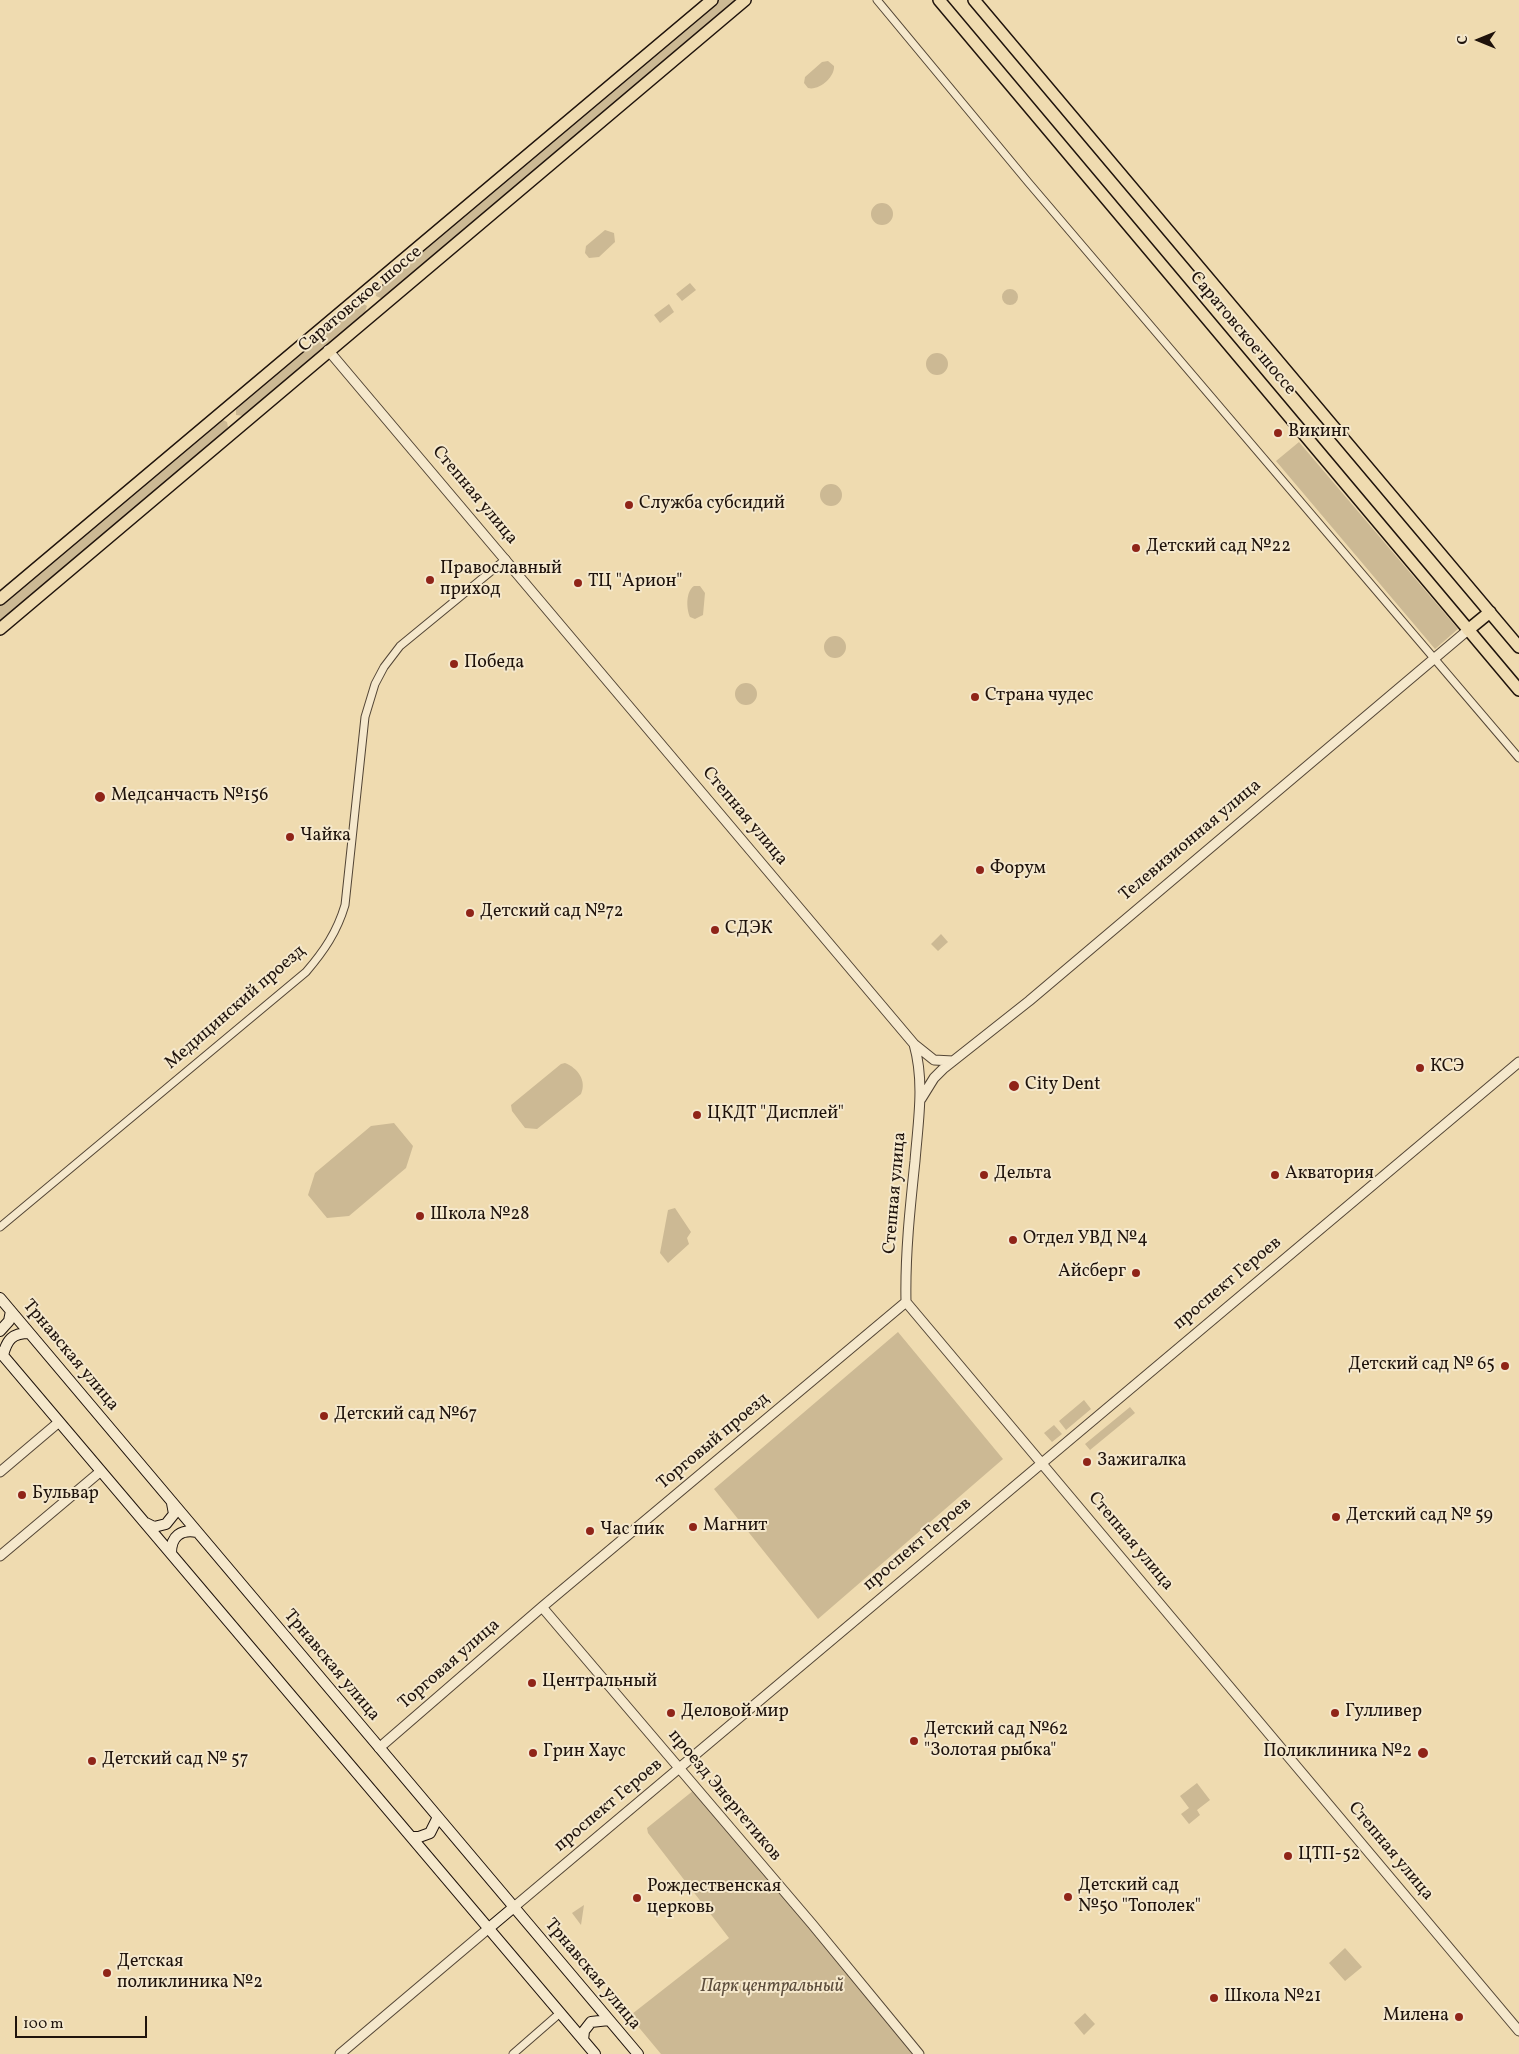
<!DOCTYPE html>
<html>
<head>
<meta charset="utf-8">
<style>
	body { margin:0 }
	#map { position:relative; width:1519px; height:2054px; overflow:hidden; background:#efdbb0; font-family:Vollkorn,serif }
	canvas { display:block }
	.north { position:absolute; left:1454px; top:15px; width:50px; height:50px; -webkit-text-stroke:4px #f5e8cc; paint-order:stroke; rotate:270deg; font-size:14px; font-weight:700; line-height:20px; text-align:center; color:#1f130c }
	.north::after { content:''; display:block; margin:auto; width:18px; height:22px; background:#1f130c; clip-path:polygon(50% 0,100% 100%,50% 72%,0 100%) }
	.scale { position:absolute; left:15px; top:2016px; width:132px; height:22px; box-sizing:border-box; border:2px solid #1f130c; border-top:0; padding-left:6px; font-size:15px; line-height:18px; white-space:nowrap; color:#1f130c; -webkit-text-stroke:4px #f5e8cc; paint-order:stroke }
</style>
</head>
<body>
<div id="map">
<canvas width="1519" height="2054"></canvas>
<div class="north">С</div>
<div class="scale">100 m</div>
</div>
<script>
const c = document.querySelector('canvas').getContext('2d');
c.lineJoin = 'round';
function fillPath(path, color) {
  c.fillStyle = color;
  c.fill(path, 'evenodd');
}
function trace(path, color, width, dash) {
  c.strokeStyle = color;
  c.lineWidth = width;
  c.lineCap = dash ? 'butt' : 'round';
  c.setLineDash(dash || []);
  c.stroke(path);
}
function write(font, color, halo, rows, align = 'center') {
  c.font = font + ' Vollkorn,serif';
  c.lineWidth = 4;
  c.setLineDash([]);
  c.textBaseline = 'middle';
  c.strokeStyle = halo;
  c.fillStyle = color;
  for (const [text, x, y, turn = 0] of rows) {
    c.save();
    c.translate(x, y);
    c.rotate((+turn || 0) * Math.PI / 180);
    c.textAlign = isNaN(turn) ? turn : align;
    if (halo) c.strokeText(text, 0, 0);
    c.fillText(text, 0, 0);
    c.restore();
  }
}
fillPath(new Path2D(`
	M719,0H737L383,299L376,296L377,288Z
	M828,61L834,66C835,77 819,91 808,88L804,83L805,77L822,62Z
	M871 214a11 11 0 1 1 22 0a11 11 0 1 1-22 0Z
	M605,230L614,233L615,242L599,257L589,258L585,253L586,246Z
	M690,283L696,290L682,301L676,294Z
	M1002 297a8 8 0 1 1 16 0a8 8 0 1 1-16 0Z
	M362,303L367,306L364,315L244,416L236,415V407Z
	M669,304L674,312L660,323L654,315Z
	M926 364a11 11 0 1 1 22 0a11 11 0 1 1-22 0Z
	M223,420L227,422L228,427L226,431L0,622V605L218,422Z
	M1299,442L1458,629L1435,649L1276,461Z
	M820 495a11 11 0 1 1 22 0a11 11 0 1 1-22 0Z
	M694,586H700L705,593L703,615L695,619L690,617C686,608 686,591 694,586Z
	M824 647a11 11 0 1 1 22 0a11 11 0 1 1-22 0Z
	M735 694a11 11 0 1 1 22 0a11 11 0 1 1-22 0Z
	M941,934L948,942L938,951L931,944Z
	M565,1063C578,1068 587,1081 581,1094L537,1129L525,1128L512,1111L511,1105L561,1064Z
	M394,1123L413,1146L406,1168L349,1216L327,1218L308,1195L315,1173L371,1126Z
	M675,1208L691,1232L687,1238L689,1244L668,1263L660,1253L668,1210Z
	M898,1332L1003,1459L818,1619L714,1489Z
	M1084,1400L1091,1409L1066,1430L1059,1421Z
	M1130,1407L1135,1413L1090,1450L1085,1444Z
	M1054,1425L1062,1434L1052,1442L1044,1433Z
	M1197,1783L1210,1800L1197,1810L1200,1815L1189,1824L1181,1814L1189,1808L1180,1796Z
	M694,1790L914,2054H661L631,2018L632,2014L729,1938L648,1833L647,1828Z
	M584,1905L581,1925L572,1913Z
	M1345,1948L1362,1967L1345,1981L1329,1963Z
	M1085,2013L1095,2024L1084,2035L1074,2023Z`), '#ccb994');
const minor = new Path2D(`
	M877,0L1028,182L1519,758
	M0,1227L306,972C324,951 337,932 345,905L365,717L375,684L384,667L400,646L506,559
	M513,2054L560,2013`);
const tertiary = new Path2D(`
	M328,350L914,1044C925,1083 918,1122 915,1161C910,1208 905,1255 906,1302L1519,2031
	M914,1044L934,1060L953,1061
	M921,1099L934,1078L943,1069L1029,1001L1468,630
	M0,1472L59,1422
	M0,1556L101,1471
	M542,1607L812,1924L919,2054
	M379,1748L542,1607L906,1302
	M514,1907L1519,1062
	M340,2054L489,1928`);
const secondary = new Path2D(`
	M0,1298L638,2054
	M0,1331L9,1321L11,1311
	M0,1352L595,2054
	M3,1355C7,1340 12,1333 29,1333
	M146,1523L154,1527L166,1524L174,1514L172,1503
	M171,1553C171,1536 181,1529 197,1532
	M412,1837H419L430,1833L438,1817
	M489,1928L514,1907
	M583,2040L584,2031L591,2022L609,2020`);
const primary = new Path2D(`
	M939,0L1519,690
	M974,0L1519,647
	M0,599L712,0
	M0,629L745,0
	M1468,630L1490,612`);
trace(minor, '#534535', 9);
trace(tertiary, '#534535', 11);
trace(secondary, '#1f130c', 12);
trace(primary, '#1f130c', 14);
trace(minor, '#f5e8cc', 7);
trace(tertiary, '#f5e8cc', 9);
trace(secondary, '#f5e8cc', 10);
trace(primary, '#efdbb0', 11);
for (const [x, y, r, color] of [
	[1278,433,5,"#8f2418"],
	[629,505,5,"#8f2418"],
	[1136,548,5,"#8f2418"],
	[430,580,5,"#8f2418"],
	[578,583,5,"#8f2418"],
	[454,664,5,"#8f2418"],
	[975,697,5,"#8f2418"],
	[100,797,6,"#8f2418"],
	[290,837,5,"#8f2418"],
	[980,870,5,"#8f2418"],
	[470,913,5,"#8f2418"],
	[715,930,5,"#8f2418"],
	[1420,1068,5,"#8f2418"],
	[1014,1086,6,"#8f2418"],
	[697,1115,5,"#8f2418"],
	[984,1175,5,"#8f2418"],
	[1275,1175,5,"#8f2418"],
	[420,1216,5,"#8f2418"],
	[1013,1240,5,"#8f2418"],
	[1136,1273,5,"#8f2418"],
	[1505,1366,5,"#8f2418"],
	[324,1416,5,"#8f2418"],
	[1087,1462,5,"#8f2418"],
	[22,1495,5,"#8f2418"],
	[1336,1517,5,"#8f2418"],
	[693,1527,5,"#8f2418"],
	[590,1531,5,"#8f2418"],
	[532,1683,5,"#8f2418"],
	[671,1713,5,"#8f2418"],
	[1335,1713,5,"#8f2418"],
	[914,1741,5,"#8f2418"],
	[533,1753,5,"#8f2418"],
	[1423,1753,6,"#8f2418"],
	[92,1761,5,"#8f2418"],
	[1288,1856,5,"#8f2418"],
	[1068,1897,5,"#8f2418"],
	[637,1898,5,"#8f2418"],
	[107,1973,5,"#8f2418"],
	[1214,1998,5,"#8f2418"],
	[1459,2017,5,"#8f2418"]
]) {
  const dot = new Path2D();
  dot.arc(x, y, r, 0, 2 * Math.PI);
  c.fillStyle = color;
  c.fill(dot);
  trace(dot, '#f5e8cc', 2);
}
write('18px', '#1f130c', '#f5e8cc', [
	["Саратовское шоссе",361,300,-40],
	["Саратовское шоссе",1242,334,50],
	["Степная улица",474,496,50],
	["Степная улица",744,817,50],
	["Телевизионная улица",1191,841,-40],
	["Медицинский проезд",236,1008,-41],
	["Степная улица",896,1193,-85],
	["проспект Героев",1228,1284,-40],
	["Трнавская улица",70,1356,50],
	["Торговый проезд",714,1442,-40],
	["Степная улица",1130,1542,50],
	["проспект Героев",918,1545,-40],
	["Торговая улица",450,1665,-41],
	["Трнавская улица",331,1666,50],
	["проезд Энергетиков",724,1796,50],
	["проспект Героев",609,1806,-40],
	["Степная улица",1390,1852,50],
	["Трнавская улица",592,1975,50]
]);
write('18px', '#1f130c', '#f5e8cc', [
	["Викинг",1288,433],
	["Служба субсидий",639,505],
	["Детский сад №22",1146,548],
	["Православный",440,570],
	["приход",440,591],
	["ТЦ \"Арион\"",588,583],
	["Победа",464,664],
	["Страна чудес",985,697],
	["Медсанчасть №156",111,797],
	["Чайка",300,837],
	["Форум",990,870],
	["Детский сад №72",480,913],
	["СДЭК",725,930],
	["КСЭ",1430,1068],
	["City Dent",1025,1086],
	["ЦКДТ \"Дисплей\"",707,1115],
	["Дельта",994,1175],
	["Акватория",1285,1175],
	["Школа №28",430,1216],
	["Отдел УВД №4",1023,1240],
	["Айсберг",1126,1273,"right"],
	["Детский сад № 65",1495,1366,"right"],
	["Детский сад №67",334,1416],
	["Зажигалка",1097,1462],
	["Бульвар",32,1495],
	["Детский сад № 59",1346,1517],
	["Магнит",703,1527],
	["Час пик",600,1531],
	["Центральный",542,1683],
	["Деловой мир",681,1713],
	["Гулливер",1345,1713],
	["Детский сад №62",924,1731],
	["\"Золотая рыбка\"",924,1752],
	["Грин Хаус",543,1753],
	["Поликлиника №2",1412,1753,"right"],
	["Детский сад № 57",102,1761],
	["ЦТП-52",1298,1856],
	["Детский сад",1078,1887],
	["№50 \"Тополек\"",1078,1908],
	["Рождественская",647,1888],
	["церковь",647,1909],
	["Детская",117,1963],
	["поликлиника №2",117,1984],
	["Школа №21",1224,1998],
	["Милена",1449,2017,"right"]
], 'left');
write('italic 18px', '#5c4d3c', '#f5e8cc', [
	["Парк центральный",772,1988]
]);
</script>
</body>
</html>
